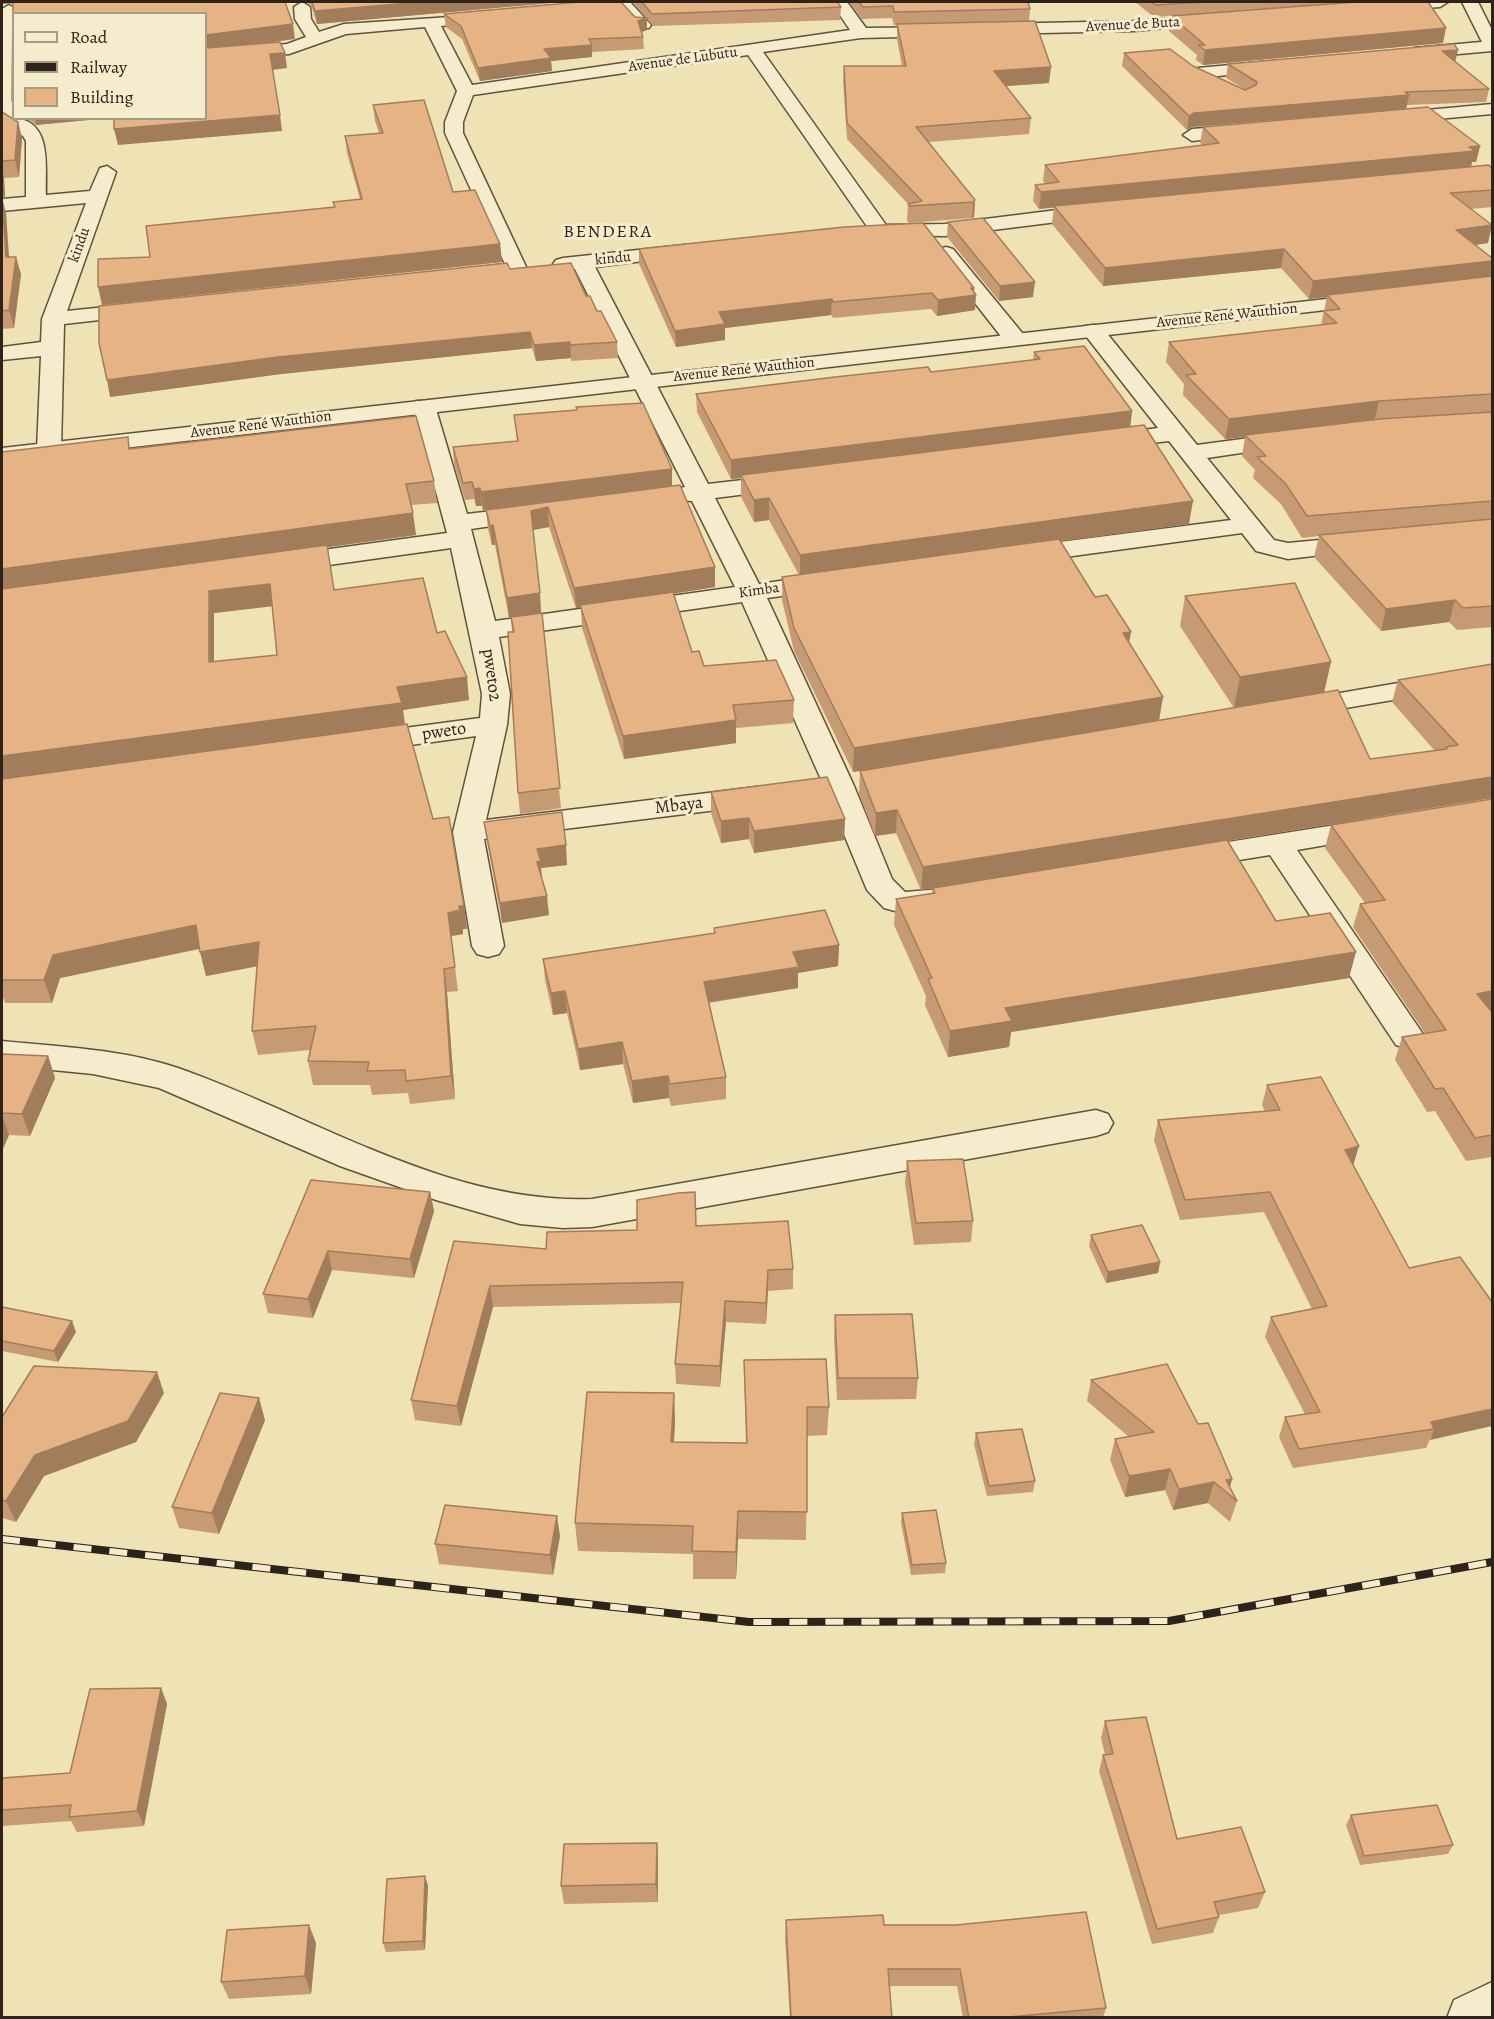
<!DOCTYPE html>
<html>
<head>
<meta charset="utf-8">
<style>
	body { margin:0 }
	#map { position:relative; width:1494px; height:2019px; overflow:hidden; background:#efe2b4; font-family:Alegreya,serif }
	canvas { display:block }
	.frame { position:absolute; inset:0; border:3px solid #2d231a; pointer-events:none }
	.legend { position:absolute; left:12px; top:12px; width:195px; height:108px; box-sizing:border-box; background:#f5ecce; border:2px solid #a59c86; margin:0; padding:8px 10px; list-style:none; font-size:18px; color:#2d231a }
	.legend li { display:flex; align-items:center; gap:12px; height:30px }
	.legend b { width:30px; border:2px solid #a59c86 }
</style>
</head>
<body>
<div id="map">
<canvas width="1494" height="2019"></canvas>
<div class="frame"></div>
<ul class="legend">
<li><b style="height:8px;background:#f5ecce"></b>Road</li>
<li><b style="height:8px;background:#2d231a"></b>Railway</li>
<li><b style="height:16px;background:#e6b384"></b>Building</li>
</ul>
</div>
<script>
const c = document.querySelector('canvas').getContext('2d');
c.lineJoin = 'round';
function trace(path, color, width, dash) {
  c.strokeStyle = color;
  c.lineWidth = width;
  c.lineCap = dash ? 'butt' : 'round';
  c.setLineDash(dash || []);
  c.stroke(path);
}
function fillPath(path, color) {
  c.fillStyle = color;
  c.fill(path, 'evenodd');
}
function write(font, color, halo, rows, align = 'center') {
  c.font = font + ' Alegreya,serif';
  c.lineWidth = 6;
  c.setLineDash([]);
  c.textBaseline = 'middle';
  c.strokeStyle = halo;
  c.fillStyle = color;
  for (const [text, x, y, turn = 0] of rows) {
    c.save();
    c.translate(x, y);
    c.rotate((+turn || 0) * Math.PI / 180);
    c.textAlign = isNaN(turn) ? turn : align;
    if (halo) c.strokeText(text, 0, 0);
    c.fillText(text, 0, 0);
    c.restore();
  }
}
const minor = new Path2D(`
	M302,2L310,7L311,19L319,32L344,24L496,14L498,17L490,22L441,26L472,85L850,30L831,2H847L866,28L949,27L951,31L943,36L861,38L763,52L886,225L945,224L1097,205L1107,211L1097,217L945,236L873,235L748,55L473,95L463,122V133L527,269L524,273C507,278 483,283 466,278L463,274L466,270L505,264L445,133V122L457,91L425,27L346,34L289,54L206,61V51L287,44L306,37L295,19L294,7Z
	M614,2H630L651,25L649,28H637Z
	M1382,2H1448L1440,7L1383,11L1375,6Z
	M9,5L17,10V14H14V118C53,121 45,167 46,195L90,191L100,168L107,166L116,172L67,311L144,303L152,304L155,309L152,314L144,315L64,324L61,450L57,455H41L37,450L41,356L2,360V347L41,342L42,319L86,203L2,211V199L26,197V141L23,136L2,124V9Z
	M1215,15L1221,17L1223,20L1221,23L1134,31L994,34L986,29L994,24L1134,21Z
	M1492,41V51L1414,58L1406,53L1414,48Z
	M1273,61L1279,62L1282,66L1279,70L1198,78L1189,73L1198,68Z
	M1492,104V114L1394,123L1385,118L1394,113Z
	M1247,125L1253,126L1256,130L1253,134L1192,141L1183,135L1192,129Z
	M685,245L692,247L695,251L692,255L595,267L708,484L786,475L795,477L798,482L795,487L786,489L715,498L759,584L827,574L836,577L840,582L836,587L827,590L767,598L854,786L892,879L905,892L941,889L952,892L957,899L952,906L912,914L895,911L884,908L867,890L824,786L742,602L499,637L510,694L507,725L486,820L757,787L767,790L772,796L767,802L757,805L484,839L504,946L499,954L488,957L477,954L472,946L453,832L476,736L367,751L357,748L353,742L357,736L367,733L480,718L482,694L451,548L286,571L277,568L273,563L277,558L286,555L447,533L413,406L416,401H432L435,406L467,514L533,506L542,508L545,513L542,518L533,520L471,529L495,621L735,587L692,501L670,500L667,495L670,490L685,487L575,269L556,268L553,264L556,260L563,258Z
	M946,247L953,249L1023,334L1026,339L1023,344H1007L939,257L936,253L939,249Z
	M1093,325L1101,326L1197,445L1287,433L1295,435L1299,440L1295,445L1207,458L1274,540L1288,543L1362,536L1371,539L1375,544L1371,549L1288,559L1256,551L1242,533L1021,563L1012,560L1008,555L1012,550L1021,547L1231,520L1169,441L1108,448L1100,446L1096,441L1100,436L1158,428L1082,331L1085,326Z
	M1492,667V683L1299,716L1289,714L1285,708L1289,702L1299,700Z
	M1373,819L1384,821L1388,828L1384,835L1297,850L1425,1037L1420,1045L1408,1049L1396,1045L1270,855L1190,868L1179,865L1175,858L1179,851L1190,848Z
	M2,1041C60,1047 122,1049 178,1068C312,1115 445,1204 592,1199L1096,1110L1108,1114L1113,1123L1108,1132L1096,1136L592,1227L563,1228L520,1224L436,1200L340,1166L159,1088L93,1074L2,1065Z
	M1492,1982V2018H1447L1454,2000Z`);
const tertiary = new Path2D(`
	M1462,2H1478L1492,30V51L1484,46Z
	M1371,294L1378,296L1382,300L1378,304L2,462V448Z`);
trace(minor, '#5e5340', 3);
trace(tertiary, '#5e5340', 3);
fillPath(minor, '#f5ecce');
fillPath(tertiary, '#f5ecce');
const rail = new Path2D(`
	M2,1539L749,1622L1169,1621L1492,1562`);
trace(rail, '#2d231a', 8);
trace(rail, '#f5ecce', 6, [18]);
fillPath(new Path2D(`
	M305,2H562L317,24L311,5Z
	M633,2H837L841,7L840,20L653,26L647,19V30L642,32L643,37L644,49L592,52V57L551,61L552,71L480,81L462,39L446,27L444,14L646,18Z
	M849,2H1028L1030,9L1029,21L1049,83L1006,86L1031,118L1029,134L929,142L975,200L974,217L972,218L909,223L907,221L908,204L847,139L843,81L844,66H902L897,39V25H894L892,18L862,19Z
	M1135,2H1428L1443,43L1203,65L1196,60L1197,55L1169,31L1171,16L1154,17Z
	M1124,53L1193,66L1245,90H1246L1226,78L1228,64L1455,62L1489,89L1486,102L1407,105L1406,109L1480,146L1476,162H1472L1471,166L1492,169V207L1471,209L1488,243L1476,245L1492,258V272L1491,276H1492V627L1457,630L1449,622L1381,631L1314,557L1319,536L1302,538L1281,504L1253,478L1255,470L1242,456L1245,437L1225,439L1183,395L1184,384L1166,362L1169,342L1321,325L1327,297L1309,299L1281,268L1103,286L1052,224L1054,207L1039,209L1033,201L1035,185L1046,184L1043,181L1045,165L1203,145L1200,143L1203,127L1395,110L1192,127L1187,130L1122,66Z
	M373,105L500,244L502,262L102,305L150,257L334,207L360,199L347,153L345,136L379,133L375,121Z
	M2,112L18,122L22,138L19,177L4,178L5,196L2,198L6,213L9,257L21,274L14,328L2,329Z
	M25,118H109L36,125L28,119Z
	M948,222L1033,297L999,301L947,237Z
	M639,249L974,288L975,310L937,316L931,309L833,318L831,315L725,328V340L676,347L639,264Z
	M510,269L597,311L617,342L618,358L571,361V358L536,361L532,348L281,374L110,397Z
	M1034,352L1132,411L1130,427L1189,524L1061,541L1095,597L1129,643L1159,720L1234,708L1180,626L1185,596L1324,693L1370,759L1435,751L1392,702L1398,680L1492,664V798L1228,841L1276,921L1349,978L1011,1032L1009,1047L948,1057L925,1005L926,996L894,925L896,899L932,893L933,888L921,890L896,833L875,836L859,794L860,771L1015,745L853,772L794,651L782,600V577L799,575L769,520L754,522L741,497V478L731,479L697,412L696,394L931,372L1033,360Z
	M643,403L483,510L482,506H476L474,499L465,500L454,464L453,447L517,441L514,415L576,410Z
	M131,449L434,481L437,503L411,505L416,535L327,547L334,590L437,633L469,700L403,710L405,725L433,819L464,906L467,929H463V934L451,936L458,991L447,992L455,1099L410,1104L408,1093L372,1095L370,1085H313L308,1061L310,1050L258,1055L252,1031L257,966L206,976L200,949L60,978L52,1003H5L3,997H2V452ZM272,606L277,655L214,662V613Z
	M680,485L715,567V587L673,594L692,652L704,666L794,700L793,723L736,728V743L624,759L582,628L581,608H576L549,527L533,530L561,808L520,814L518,793L512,632L511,617L509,618L495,545H492L488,529L486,510Z
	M711,792L845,819L844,840L754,853L749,839L721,843L711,813Z
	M1492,799V1157L1466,1161L1435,1111L1427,1112L1395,1060L1402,1037L1425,1033L1353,927L1360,904L1365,903L1325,848L1331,825Z
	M484,822L567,865L541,868L542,880L549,915L502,923L487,841Z
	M714,928L839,945L838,966L798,973V988L709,1003L726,1077V1099L671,1106L669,1098L633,1103L623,1064L580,1070L567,1013L553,1015L545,980L543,959L714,933Z
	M2,1054L48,1056L55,1078L30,1136L9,1135L2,1151Z
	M1267,1085L1353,1164L1409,1268L1492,1302L1426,1448L1293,1468L1279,1437L1285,1417L1305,1414L1265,1337L1271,1317L1312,1309L1264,1212L1180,1220L1154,1140L1158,1120L1265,1111L1262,1105Z
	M907,1161L973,1221L971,1242L914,1245L905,1183Z
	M311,1180L430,1192L434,1211L414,1278L332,1270L313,1318L268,1313L263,1294Z
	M696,1226L793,1269V1289L768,1291L766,1324L726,1322L720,1387L676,1384L675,1364L681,1303L493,1307L461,1426L415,1420L411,1400L454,1241L546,1249L637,1230Z
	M1091,1235L1160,1262L1158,1273L1106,1283L1089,1246Z
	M2,1307L76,1332L58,1362L2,1351Z
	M835,1315L918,1378L916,1399L837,1400L834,1337Z
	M744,1360L829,1407L827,1435L807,1436L806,1540L738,1539L736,1579H693V1554L578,1551L575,1523L674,1393L675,1422L674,1442L746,1443Z
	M1091,1380L1198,1424L1232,1479L1230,1487L1237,1501L1230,1522L1208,1503L1173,1510L1165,1490L1125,1497L1110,1460L1115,1439L1129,1437L1087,1401Z
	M164,1393L136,1442L44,1476L16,1522L2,1518V1417Z
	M265,1420L219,1534L179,1528L172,1507Z
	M976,1433L1035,1481L1033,1492L987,1496L974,1444Z
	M902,1513L946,1563L945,1573L911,1575L901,1523Z
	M560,1536L553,1575L439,1564L435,1544Z
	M161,1688L167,1704L144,1826L77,1832L71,1821L2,1826V1778L70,1773Z
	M1105,1721L1177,1839L1265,1892L1258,1908L1219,1915V1917L1213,1933L1152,1944L1099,1771L1103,1755H1105L1101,1738Z
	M1351,1815L1453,1845L1448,1854L1360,1865L1346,1825Z
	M657,1843L658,1862V1902L564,1904L561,1886Z
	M425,1876L428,1886L425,1950L386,1952L383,1943Z
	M786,1920L884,1925L1106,2008L1103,2018H963L957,1986H889L892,2018H790L785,1938Z
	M316,1943L311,1994L229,1999L221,1982Z`), '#c69a72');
fillPath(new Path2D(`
	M2,2H45L2,4Z
	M422,2H562L317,24L315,11Z
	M647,18V30L639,33L638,21Z
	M293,24L295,39L206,51V35Z
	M1446,28L1443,43L1203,65L1205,50Z
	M592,45V57L551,61L552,71L480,81L478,68L544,49Z
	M1458,50L1455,63L1442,51Z
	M285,53L287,68L272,70L270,54Z
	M1051,67L1049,83L993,87L994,71Z
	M1409,95L1406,109L1192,127L1187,130L1189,116L1194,113Z
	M280,115L282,131L118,145L114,129Z
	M35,118H109L36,125Z
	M18,122L22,138L19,177L15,160Z
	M1480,146L1476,162H1472L1471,167L1039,209L1041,192Z
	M2,169L4,178L5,196L2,198L6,213L10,275L6,257L2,198Z
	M975,200L974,217L972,218L973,202Z
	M1492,225L1488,243L1452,248L1456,230Z
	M500,244L502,262L102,305L98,287Z
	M1284,249L1281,268L1103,286L1105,268Z
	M16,257L21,274L14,328L9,310Z
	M1492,261V272L1491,279L1327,295V297L1309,299L1313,281Z
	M1035,282L1033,297L999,301L1000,286Z
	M971,288H974L973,295H976L975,310L937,316L938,300Z
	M832,299L831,315L725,328V340L676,347L675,331L719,312Z
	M530,332L532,348L281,374L110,397L107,380L278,357Z
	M570,342L571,358L536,361L534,345Z
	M1379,401L1374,422L1245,435V437L1225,439L1229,419Z
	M1132,411L1130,429L741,475V478L731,479V460Z
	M672,469V486L483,510L481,492Z
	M480,488L482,506H476L474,489Z
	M769,498V520L754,522V500Z
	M1193,501L1189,524L800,577V555Z
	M548,507L549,527L533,530L531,511Z
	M413,513L416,535L2,592V594V569Z
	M493,525L495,545H492L490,526Z
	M715,567V587L581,608L580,605L581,608H576L574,588Z
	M270,584L274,606L214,613V685L209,662V591Z
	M540,593L541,613L509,618L507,598Z
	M1455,600L1449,622L1381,631L1386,609Z
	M1131,632L1127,655L1123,633Z
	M1331,662L1324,693L1234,708L1240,677Z
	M467,677L469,700L403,710L405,726L2,782V756L397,687Z
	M1163,697L1159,721L853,772L854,748Z
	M736,720V743L624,759L623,736Z
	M1492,777V798L921,890L923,867Z
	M897,810L896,833L875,836L876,813Z
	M749,818V839L721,843V821Z
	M845,819L844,840L754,853V831Z
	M566,845L567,865L541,868L542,881L537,862V849Z
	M547,896L549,915L502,923L500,903Z
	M459,906H464L467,929H463V934L451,936L458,991L448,913Z
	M196,925L202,948L60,978L52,1003L44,980L53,955Z
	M259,942L264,965L206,976L200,952Z
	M839,945L838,966L798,973V988L704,1003V982L793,952Z
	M1356,952L1349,978L1011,1032L1009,1047L948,1057L950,1031L1005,1008Z
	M444,969L447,992L455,1099L451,1076Z
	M565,991L567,1013L553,1015L551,993Z
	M1492,991V1013L1477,994Z
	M622,1042L623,1064L580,1070L578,1049Z
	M48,1056L55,1078L30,1136L22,1114Z
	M668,1076L669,1098L633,1103L632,1081Z
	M2,1115L9,1135L2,1151Z
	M1359,1146L1353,1166L1345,1150Z
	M430,1192L434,1211L414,1278L410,1259Z
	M328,1251L332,1270L313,1318L308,1299Z
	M1160,1262L1158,1273L1106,1283L1108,1272Z
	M768,1270V1291L766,1324V1303Z
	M490,1286L493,1307L461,1426L457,1406Z
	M725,1301L726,1322L720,1387V1366Z
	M72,1321L76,1332L58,1362L54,1351Z
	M157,1372L164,1393L136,1442L44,1476L16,1522L6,1501L35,1455Z
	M674,1393L675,1422L672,1470L671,1442Z
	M259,1398L265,1420L219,1534L212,1513Z
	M1492,1409V1426L1430,1440L1434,1429L1431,1422Z
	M1170,1469L1165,1490L1125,1497L1129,1476Z
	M1232,1479L1228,1494L1226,1480Z
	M1214,1482L1208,1503L1173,1510L1179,1489Z
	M738,1511V1539L736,1579V1552Z
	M557,1516L560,1536L553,1575L550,1555Z
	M161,1688L167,1704L144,1826L137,1811Z
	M657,1843L658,1862V1902L656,1884Z
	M425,1876L428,1886L425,1950L423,1941Z
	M309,1925L316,1943L311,1994L305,1976Z`), '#a17d5c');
const building = new Path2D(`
	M13,2H285L293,24L206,35V14H14V101L12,100Z
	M312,2H422L315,11Z
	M580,2H621L635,17L647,18L638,21L643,37L589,39L592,45L544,49L551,58L478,68L461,26L444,14Z
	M642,2H837L841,7L652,14Z
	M859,2H1028L1030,9L894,12L893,6L863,7Z
	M1152,2H1204L1155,5Z
	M1357,2H1428L1446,28L1205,50L1198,45H1205L1171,16Z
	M1035,21L1051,67L994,71L1031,118L916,127L975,200L973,202L910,206L908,204L922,201L847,123L844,66H906L897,24Z
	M280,42L285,53L270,54L280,115L114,129V118H206V48Z
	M1454,44L1458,50L1442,51L1489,89L1405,92L1409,95L1194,113L1189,116L1124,53L1170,49L1193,66L1245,90L1256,85L1257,82L1228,64Z
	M424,100L453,192L475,190L500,244L98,287V259L150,257L146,226L335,207L333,202L362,199L345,136L383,133L373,105Z
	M1428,107L1480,146L1469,147L1475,151L1041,192L1035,185L1059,182L1045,165L1219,143L1203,127Z
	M2,112L18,122L15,160L2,161Z
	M1489,165L1492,169V190L1450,193L1492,225L1456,230L1492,258V261L1313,281L1284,249L1105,268L1054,206Z
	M2,196L6,257H16L9,310L2,311Z
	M983,218L1035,282L1000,286L948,222Z
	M923,223L974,288H971L976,295L938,300L932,293L833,302L832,299L719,312L725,324L675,331L639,249L844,227Z
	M507,263L510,269L571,263L586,296H590L597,311H601L617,342L570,345V342L534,345L530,332L278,357L107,380L99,343V306Z
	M1492,276V394L1379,401L1229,419L1186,375L1196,374L1169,342L1337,323L1323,311L1340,309L1327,295Z
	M1084,346L1132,411L731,460L696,394L835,377L928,367L931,372L1040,359L1034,352Z
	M643,403L672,469L481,492L480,488L474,489L472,482L463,483L453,447L518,441L514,415L577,410L576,407Z
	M1492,412V501L1307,516L1285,483L1257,457L1266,456L1245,435L1379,419Z
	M416,416L434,481L406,484L413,513L2,569V452L128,437L129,449Z
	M1144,425L1193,501L800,555L769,498L754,500L741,475Z
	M680,485L715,567L574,588L548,507L531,511L540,593L507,598L493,525L490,526L486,510Z
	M1492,519V606L1463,608L1455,600L1386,609L1319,535Z
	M1059,539L1095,597L1107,595L1131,632L1123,633L1163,697L854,748L794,628L782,577Z
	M327,545L334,590L423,578L437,633L445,631L467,677L397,687L402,703L2,756V589ZM270,584L277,655L209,662V591Z
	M1295,583L1331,662L1240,677L1185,596Z
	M673,592L692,652L699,651L704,666L776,660L794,700L733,705L736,720L623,736L580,605Z
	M542,613L560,788L518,793L508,632H514L511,617Z
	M1492,664V777L923,867L897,810L876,813L860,771L1338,690L1370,759L1447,749L1446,747L1458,745L1398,680Z
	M407,724L433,819L449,817L464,906H459L460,910L448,913L455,967L444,969L451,1076L406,1081L405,1070L367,1071L369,1062L308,1061L316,1026L252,1031L259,942L200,952L196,925L53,955L44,980H2V779Z
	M827,777L845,819L754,831L749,818L721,821L711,792Z
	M1492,799V991L1477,994L1492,1012V1135L1475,1138L1443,1088L1435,1089L1402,1037L1446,1030L1360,904L1385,900L1331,825Z
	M562,812L566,845L537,849L541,861L537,862L547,896L500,903L484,822Z
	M1227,840L1276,921L1330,913L1356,952L1005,1008L1012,1021L950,1031L928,979L932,978L896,899L935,893L933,888Z
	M825,910L839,945L793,952L799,967L704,982L726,1077L670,1084L668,1076L632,1081L622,1042L578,1049L565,991L551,993L543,959L715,933L714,928Z
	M2,1054L48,1056L22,1114L2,1113Z
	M1321,1077L1359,1146L1345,1150L1409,1268L1460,1257L1492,1302V1409L1431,1422L1434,1429L1299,1449L1285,1417L1320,1412L1271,1317L1327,1306L1270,1192L1185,1200L1158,1120L1280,1110L1267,1085Z
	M963,1159L973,1221L916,1223L907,1161Z
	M311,1180L430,1192L410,1259L328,1251L308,1299L263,1294Z
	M695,1192L696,1226L788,1221L793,1269L768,1270L766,1303L725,1301L720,1366L675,1364L683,1282L490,1286L457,1406L411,1400L454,1241L546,1249L547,1232L637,1230V1200L678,1193Z
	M1142,1225L1160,1262L1108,1272L1091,1235Z
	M2,1307L72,1321L54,1351L2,1341Z
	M912,1314L918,1378H838L835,1315Z
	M826,1359L829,1407H807V1512L738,1511L736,1552L692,1551L693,1526L575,1523L587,1392L674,1393L671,1442L747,1443L744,1360Z
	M1167,1364L1198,1424L1208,1423L1232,1479L1226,1480L1237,1501L1214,1482L1179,1489L1170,1469L1129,1476L1115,1439L1154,1432L1091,1380Z
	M34,1366L157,1372L128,1421L35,1455L6,1501L2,1500V1417Z
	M220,1393L259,1398L212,1513L172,1507Z
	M1022,1429L1035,1481L989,1486L976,1433Z
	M445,1505L557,1516L550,1555L435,1544Z
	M936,1510L946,1563L912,1565L902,1513Z
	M161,1688L137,1811L69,1817L71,1805L2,1810V1778L70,1773L90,1689Z
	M1146,1717L1177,1839L1241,1827L1265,1892L1214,1902L1219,1917L1157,1929L1103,1755L1113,1754L1105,1721Z
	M1437,1805L1453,1845L1364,1856L1351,1815Z
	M657,1843L656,1884L561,1886L564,1844Z
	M425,1876L423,1941L383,1943L387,1879Z
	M1086,1912L1106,2008L998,2018H969L960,1969H888L892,2018H791L786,1920L883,1915L884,1925H956Z
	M309,1925L305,1976L221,1982L227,1930Z`);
fillPath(building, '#e6b384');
trace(building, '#a17d5c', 1.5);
write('15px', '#2d231a', '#f5ecce', [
	["Avenue de Buta",1133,25,-3],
	["Avenue de Lubutu",683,60,-8],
	["kindu",80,245,-70],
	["kindu",613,259,-6],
	["Avenue René Wauthion",1227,316,-6],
	["Avenue René Wauthion",744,370,-6],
	["Avenue René Wauthion",261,425,-7],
	["Kimba",759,591,-8]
]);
c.letterSpacing = '1.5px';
write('18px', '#2d231a', '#f5ecce', [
	["BENDERA",608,233]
]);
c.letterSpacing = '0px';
write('18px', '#2d231a', '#f5ecce', [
	["pweto2",491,675,82],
	["pweto",444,732,-8],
	["Mbaya",679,806,-7]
]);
</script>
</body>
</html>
